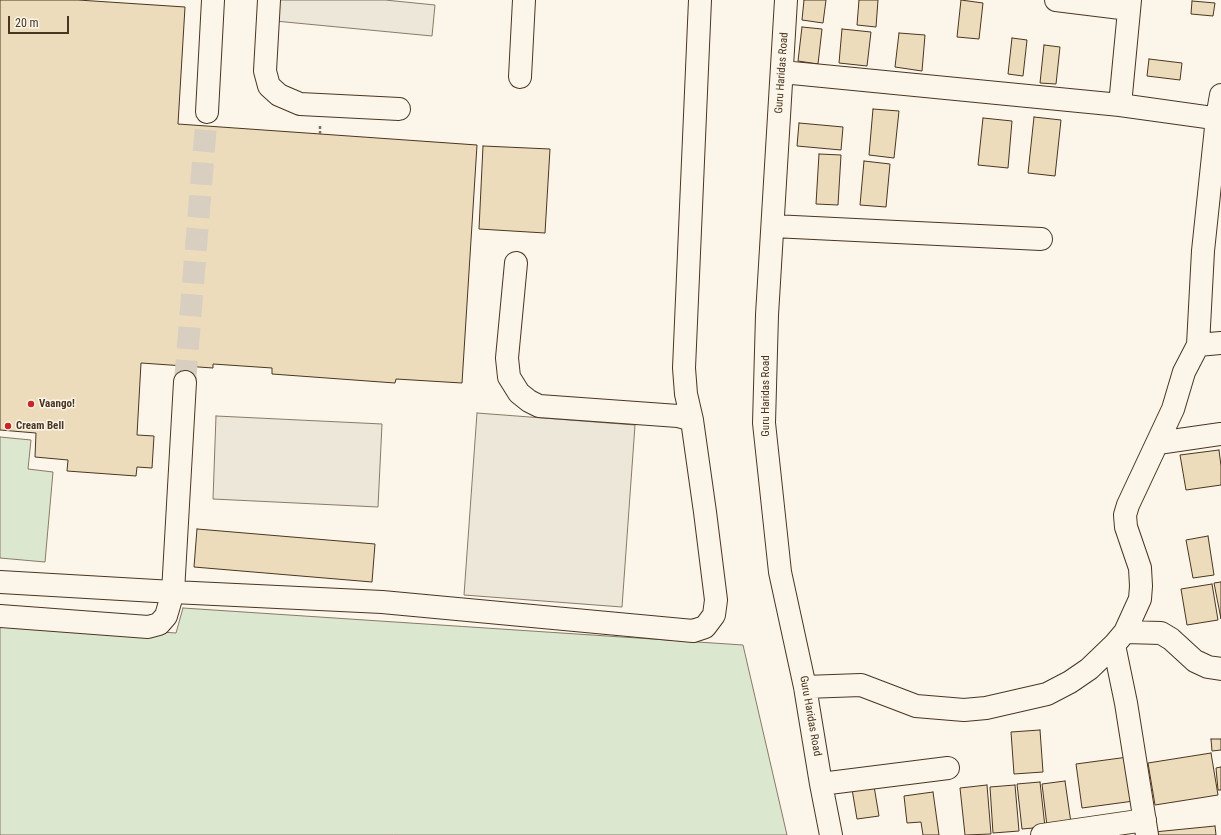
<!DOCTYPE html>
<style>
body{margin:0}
#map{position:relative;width:1221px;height:835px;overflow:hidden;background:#fbf6e9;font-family:"Roboto Condensed",sans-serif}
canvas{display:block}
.scale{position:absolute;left:8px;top:16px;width:61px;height:18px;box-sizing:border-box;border:2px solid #4a3520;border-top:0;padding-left:5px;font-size:12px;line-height:14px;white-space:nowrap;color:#4a3520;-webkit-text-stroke:3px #fbf6e9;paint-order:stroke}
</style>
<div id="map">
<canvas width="1221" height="835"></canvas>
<div class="scale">20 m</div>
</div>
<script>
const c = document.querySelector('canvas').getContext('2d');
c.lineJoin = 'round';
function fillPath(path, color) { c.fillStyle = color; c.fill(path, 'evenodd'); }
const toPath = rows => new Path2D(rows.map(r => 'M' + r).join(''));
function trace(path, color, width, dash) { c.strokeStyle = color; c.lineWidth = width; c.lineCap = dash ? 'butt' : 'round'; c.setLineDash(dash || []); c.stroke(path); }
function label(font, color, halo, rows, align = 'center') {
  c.font = font + ' "Roboto Condensed",sans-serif'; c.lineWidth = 3; c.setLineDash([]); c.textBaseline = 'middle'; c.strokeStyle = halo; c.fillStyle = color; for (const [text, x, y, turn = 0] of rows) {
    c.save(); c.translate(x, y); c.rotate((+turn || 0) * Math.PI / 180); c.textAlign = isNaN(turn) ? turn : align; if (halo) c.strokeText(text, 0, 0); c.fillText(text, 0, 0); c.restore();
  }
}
const green = toPath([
 [0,437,31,440,28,469,53,472,45,562,0,558,0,437],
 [183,608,743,645,787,835,0,835,0,621,176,633,183,608]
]);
fillPath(green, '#dce7d0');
trace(green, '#887966', 1);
const parking = toPath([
 [277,0,385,0,435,5,432,36,275,21,277,0],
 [477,413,635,425,622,607,464,595,477,413],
 [216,416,382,424,378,507,213,499,216,416]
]);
fillPath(parking, '#ede7d9');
trace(parking, '#887966', 1);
const building = toPath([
 [0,0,78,0,185,7,178,124,477,145,462,383,396,379,395,383,272,374,272,368,213,364,213,368,141,363,137,435,154,436,152,468,137,467,136,476,67,471,68,460,35,457,36,433,0,430,0,0],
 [804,0,826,0,823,23,802,20,804,0],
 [859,0,878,0,876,27,857,25,859,0],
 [961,0,983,3,979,39,957,37,961,0],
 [1192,1,1215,3,1213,16,1191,14,1192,1],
 [802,27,822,29,818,64,798,61,802,27],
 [842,29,871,32,867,66,839,63,842,29],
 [899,33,925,35,922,71,895,67,899,33],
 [1012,38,1027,40,1023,76,1008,74,1012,38],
 [1044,45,1060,47,1056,84,1040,83,1044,45],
 [1149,59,1182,63,1180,80,1147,76,1149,59],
 [873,109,899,111,894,158,869,155,873,109],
 [1034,117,1061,120,1055,176,1028,173,1034,117],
 [983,118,1012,121,1008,168,978,165,983,118],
 [799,123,843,127,841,150,797,146,799,123],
 [483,146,550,149,545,233,479,229,483,146],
 [819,154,841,155,838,205,816,204,819,154],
 [864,161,890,164,886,207,860,205,864,161],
 [1219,450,1221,466,1221,485,1186,490,1180,455,1219,450],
 [197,529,375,544,372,582,194,567,197,529],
 [1208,536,1214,575,1193,578,1186,540,1208,536],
 [1221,582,1221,619,1214,583,1221,582],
 [1212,584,1218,620,1187,625,1181,589,1212,584],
 [1040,730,1043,772,1014,774,1011,732,1040,730],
 [1211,739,1221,739,1221,750,1212,751,1211,739],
 [1211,753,1218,795,1155,805,1148,763,1211,753],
 [1128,757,1134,801,1082,808,1076,764,1128,757],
 [1221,767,1221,790,1218,790,1216,768,1221,767],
 [1065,781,1071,823,1047,826,1042,784,1065,781],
 [1040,782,1045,827,1022,829,1017,784,1040,782],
 [987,785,991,834,965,835,960,788,987,785],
 [1015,785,1019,831,993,833,990,787,1015,785],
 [874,786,879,816,857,819,852,789,874,786],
 [933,792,939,835,923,835,921,822,907,823,904,796,933,792],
 [1215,826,1216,835,1154,835,1154,832,1215,826]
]);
fillPath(building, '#ecdcbc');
trace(building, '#4a3520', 1);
trace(toPath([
 [185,382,207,112]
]), '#d8cfc1', 22, [22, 11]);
const minor = toPath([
 [269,0,265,71,269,86,279,95,300,104,399,109],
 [786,0,767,315,764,423,780,572,805,687,821,784,831,835],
 [1056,0,1129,9],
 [782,72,1120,105,1221,119],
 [520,77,524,0],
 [1120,105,1130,0],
 [207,112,213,0],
 [773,226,1041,239],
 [516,263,507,358,509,377,519,393,529,401,539,406,678,416,692,420],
 [1198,345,1221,343],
 [1158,443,1221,434],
 [0,582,173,592,382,602,693,631,705,627,714,615,716,600,705,512,692,420,686,394,684,368,700,0],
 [0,616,148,627,159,624,166,616,173,592,185,382],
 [1125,632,1161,633,1171,639,1195,661,1208,667,1221,669],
 [1114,645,1126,703,1147,835],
 [805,687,861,685,916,706,964,710,986,708,1047,694,1070,682,1089,669,1114,645,1125,632,1140,599,1141,586,1140,568,1126,527,1125,515,1128,505,1173,409,1184,372,1198,345,1203,251,1217,118,1221,95],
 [821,784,948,768],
 [1042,835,1145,820]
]);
trace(minor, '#4a3520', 24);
trace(toPath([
 [320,134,320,126]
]), '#7f6f5c', 2.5, [3, 2]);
trace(minor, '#fbf6e9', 22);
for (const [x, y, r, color] of [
 [31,404,4,"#c62828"],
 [8,426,4,"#c62828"]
]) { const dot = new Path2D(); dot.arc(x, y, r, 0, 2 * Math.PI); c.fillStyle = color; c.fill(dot); trace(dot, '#fbf6e9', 1.5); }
label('11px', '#4a3520', '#fbf6e9', [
 ["Guru Haridas Road",782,73,-86],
 ["Guru Haridas Road",766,396,-90],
 ["Guru Haridas Road",810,716,80]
]);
label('bold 11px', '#4a3520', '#fbf6e9', [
 ["Vaango!",39,404],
 ["Cream Bell",16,426]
], 'left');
</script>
